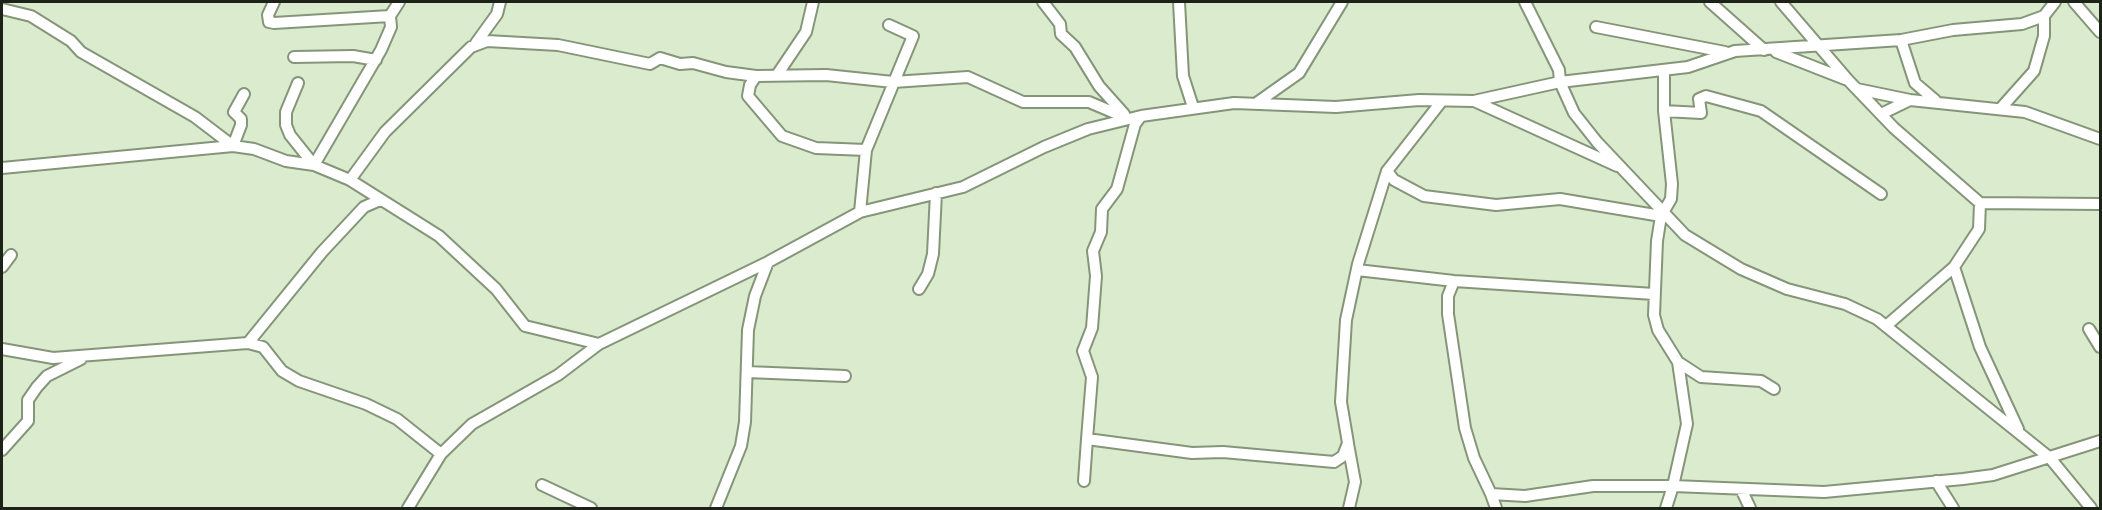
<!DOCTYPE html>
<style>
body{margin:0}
#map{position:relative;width:2102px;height:510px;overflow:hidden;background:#dbecce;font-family:"PT Sans",sans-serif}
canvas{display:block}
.frame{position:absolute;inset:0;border:3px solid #1d2318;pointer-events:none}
</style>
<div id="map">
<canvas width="2102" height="510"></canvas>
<div class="frame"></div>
</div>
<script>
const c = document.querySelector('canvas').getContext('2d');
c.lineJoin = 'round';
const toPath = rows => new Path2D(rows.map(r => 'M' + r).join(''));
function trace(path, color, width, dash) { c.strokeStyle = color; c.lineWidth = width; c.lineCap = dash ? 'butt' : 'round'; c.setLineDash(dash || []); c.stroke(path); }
const street = toPath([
 [274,2,268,15,269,22,274,23,390,16],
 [1043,2,1060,24,1061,34,1075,47,1099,86,1124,114],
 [1179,2,1183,76,1193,107],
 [1525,2,1559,70,1560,82,1574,113,1597,142,1685,235,1741,269,1787,289,1845,304,1877,319,2050,458,2091,508],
 [1710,2,1764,50],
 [1781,2,1848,80,1894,128,1980,203,1979,229,1954,267,1886,326],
 [2074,2,2100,32],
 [2,9,31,16,71,41,81,52,195,117,233,146,241,125,241,119,234,112,244,94],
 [1596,27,1725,52],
 [1901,40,1915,83,1935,100],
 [476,43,497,14,500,2],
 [1776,52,1845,79],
 [294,57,353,56,376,60],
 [1664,70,1664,111,1672,184,1671,199,1661,216,1657,241,1654,315,1658,330,1678,362,1687,424,1673,486,1824,492,1963,479,1993,475,2100,441],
 [777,75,806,32,813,2],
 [756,76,750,85,748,96,782,136,816,148,866,150],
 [298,83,286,112,286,125,290,135,314,165,381,50,391,27,390,16,399,2],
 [1857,89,1910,100,2025,112,2100,139],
 [1474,101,1617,166],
 [1258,102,1299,73,1342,2],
 [2001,108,2034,71,2044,36,2044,16],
 [1664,111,1701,113,1699,99,1706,96,1761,111,1881,194],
 [1881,114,1910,100],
 [1141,116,1135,124,1117,189,1102,209,1101,232,1093,251,1096,276,1092,328,1083,351,1092,377,1087,439,1192,453,1223,452,1334,462,1343,456,1348,443,1341,402,1346,320,1358,264,1387,171,1441,102],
 [2,168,233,146,254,149,286,161,314,165,350,180,439,236,496,289,525,326,599,344],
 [1387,171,1394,180,1424,196,1496,205,1560,199,1661,216],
 [350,180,385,132,471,47,487,41,558,45,650,64,660,58,680,64,693,63,726,72,756,76,826,75,893,82,968,77,1023,102,1089,102,1129,119],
 [1980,203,2100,204],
 [860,212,866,150,913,36,889,25],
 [2,267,11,255],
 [1954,267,1980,347,2018,429],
 [1357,270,1454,281,1654,294],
 [1454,281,1448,296,1448,314,1465,428,1474,458,1491,494,1525,496,1593,486,1673,486,1666,508],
 [919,289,928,274,933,254,936,193],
 [2089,329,2100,347],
 [248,343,322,252,364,207,380,200],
 [2,349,53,358,248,343,263,347,282,371,299,381,366,404,397,419,441,454],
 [1678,362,1701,377,1761,381,1774,389],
 [747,372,845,376],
 [1348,444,1355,482,1349,508],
 [2,450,28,421,28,400,37,387,47,376,81,359],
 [1084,481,1087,439],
 [1936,481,1953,508],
 [542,485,591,508],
 [1742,491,1750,508],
 [1491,494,1496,508],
 [408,508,441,454,472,424,558,375,599,344,768,262,860,212,963,187,1044,147,1088,129,1141,116,1234,103,1336,107,1419,100,1474,101,1560,82,1688,67,1735,51,1901,40,1953,30,2022,24,2044,16,2055,2],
 [716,508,741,446,745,422,748,330,755,296,768,262]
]);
trace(street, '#859579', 14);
trace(street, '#fff', 10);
</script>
